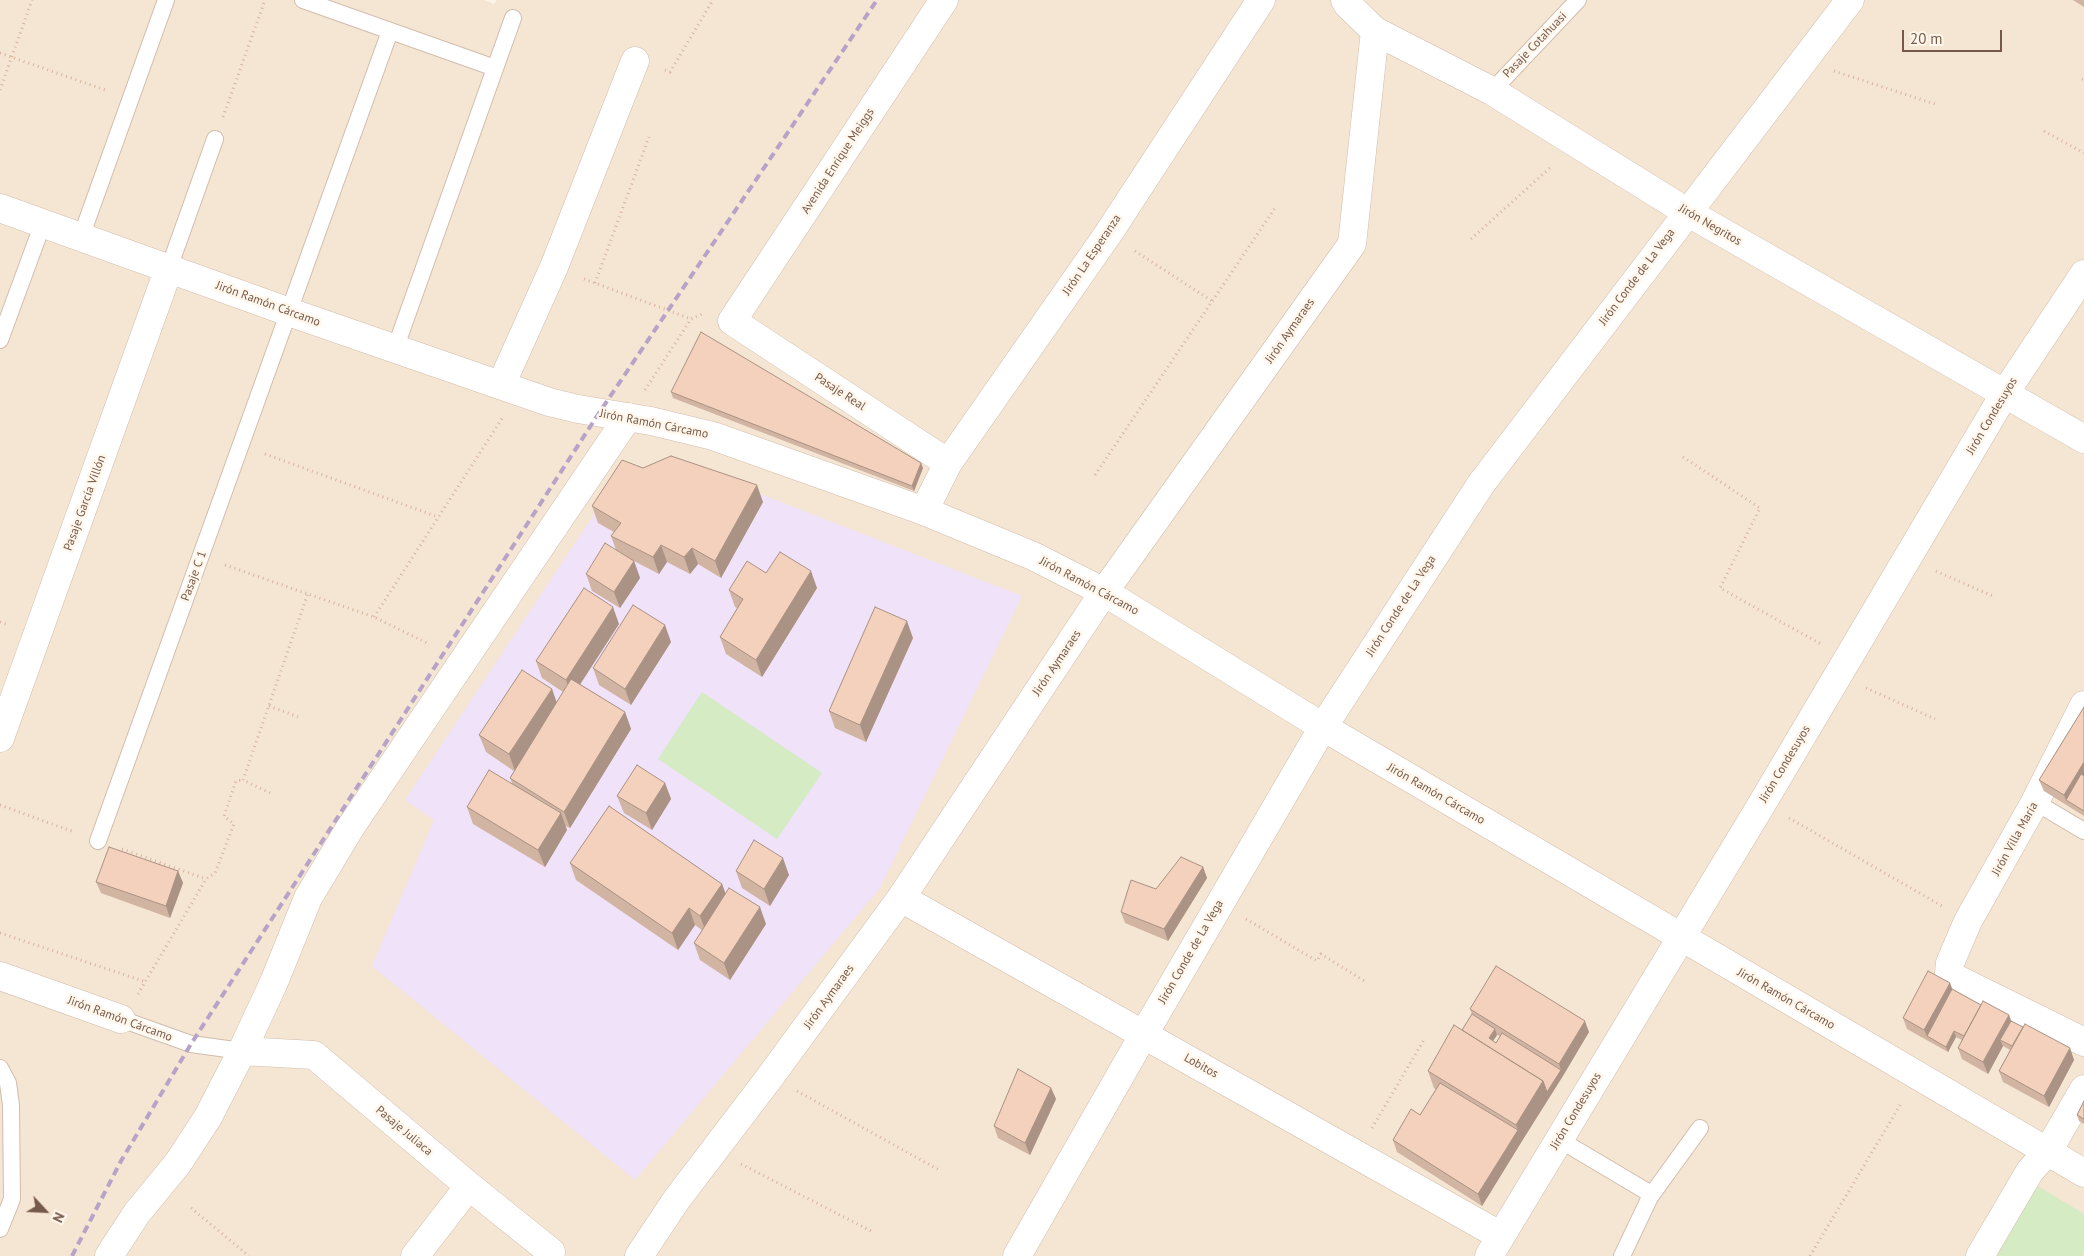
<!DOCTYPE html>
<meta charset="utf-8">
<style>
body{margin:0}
#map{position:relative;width:2084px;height:1256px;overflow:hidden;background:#fdf3e5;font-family:"PT Sans",sans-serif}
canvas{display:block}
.north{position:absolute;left:20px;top:1186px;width:50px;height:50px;-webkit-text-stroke:4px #fff7ec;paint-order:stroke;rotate:115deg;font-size:14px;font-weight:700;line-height:20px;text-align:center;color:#775949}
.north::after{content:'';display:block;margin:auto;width:18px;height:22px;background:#775949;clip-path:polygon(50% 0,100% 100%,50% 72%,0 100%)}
.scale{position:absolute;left:1902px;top:30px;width:100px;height:22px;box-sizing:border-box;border:2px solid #775949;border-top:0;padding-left:6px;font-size:15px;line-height:18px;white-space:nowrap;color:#775949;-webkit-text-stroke:4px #fff7ec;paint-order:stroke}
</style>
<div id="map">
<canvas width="2084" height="1256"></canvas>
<div class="north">N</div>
<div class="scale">20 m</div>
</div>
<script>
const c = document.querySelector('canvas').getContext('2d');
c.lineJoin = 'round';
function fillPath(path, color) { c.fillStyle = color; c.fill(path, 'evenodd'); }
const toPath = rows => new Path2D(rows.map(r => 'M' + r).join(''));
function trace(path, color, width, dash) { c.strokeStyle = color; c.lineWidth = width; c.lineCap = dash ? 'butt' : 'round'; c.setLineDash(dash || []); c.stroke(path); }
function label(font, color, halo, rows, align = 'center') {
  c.font = font + ' "PT Sans",sans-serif'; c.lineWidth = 5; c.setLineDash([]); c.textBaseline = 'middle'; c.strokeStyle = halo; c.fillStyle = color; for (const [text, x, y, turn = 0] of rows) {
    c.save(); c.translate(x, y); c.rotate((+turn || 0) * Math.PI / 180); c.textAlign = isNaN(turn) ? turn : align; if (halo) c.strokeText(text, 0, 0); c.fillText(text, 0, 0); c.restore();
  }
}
fillPath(toPath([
 [0,0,484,0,494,4,497,0,2084,0,2084,1256,0,1256]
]), '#f5e5d3');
fillPath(toPath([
 [677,468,763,495,1022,596,880,888,635,1180,372,966,434,820,405,800,624,469]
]), '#f0e2f9');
fillPath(toPath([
 [702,692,822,773,777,839,658,759],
 [2036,1185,2084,1214,2084,1253,2082,1256,1993,1256]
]), '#d4ebc3');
const lane = toPath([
 [303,0,495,68],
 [1492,91,1578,0],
 [81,237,166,0],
 [169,268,215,139],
 [0,340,43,223],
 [395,349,513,18],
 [2035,802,2084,831],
 [98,841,390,31],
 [121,1019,191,1044,242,1051],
 [0,1068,8,1083,11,1105,12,1199,0,1229],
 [1560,1140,1646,1191,1650,1197],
 [1622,1256,1650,1197,1700,1128]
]);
const street = toPath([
 [944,0,732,321,948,463],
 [1345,0,1348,5,1375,31,1492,91,1687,212,2084,439],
 [501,385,554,267,635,61],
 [924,511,948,463,1108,234,1261,0],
 [2084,705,2035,802,1968,921,1950,963,1949,973,1955,978,2084,1042],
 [0,738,169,268],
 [901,898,1501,1236],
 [0,976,121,1019],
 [242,1051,314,1055,469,1186,551,1252],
 [109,1256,137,1213,178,1163,208,1117,242,1051,274,982,308,898,350,828,628,417],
 [415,1256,469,1186],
 [639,1256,677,1199,770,1077,901,898,1104,592,1352,244,1375,31],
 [1017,1256,1144,1034,1323,727,1481,484,1850,0],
 [1489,1256,1763,802,2005,393,2084,274],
 [1980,1256,2030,1171,2048,1151,2084,1089]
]);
const secondary = toPath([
 [0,208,289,312,549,402,578,409,651,421,713,436,924,511,1033,556,1104,592,1323,727,2084,1173]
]);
trace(lane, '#d1bdad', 18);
trace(street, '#d1bdad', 29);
trace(secondary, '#d4bdab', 29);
trace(toPath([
 [0,53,108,91],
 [665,70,670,72,713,0],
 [1834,71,1935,104],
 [2082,79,2084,80],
 [0,90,32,0],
 [223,117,265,0],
 [2044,131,2084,153],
 [1471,239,1552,166],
 [1135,251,1212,301],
 [584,279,691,319],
 [595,283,649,137],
 [645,390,691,319,702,314],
 [265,454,438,517],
 [1683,457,1760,508,1720,588,1821,644],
 [1095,475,1275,208],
 [225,565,374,617,429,644],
 [1936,571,1995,597],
 [374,617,503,417],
 [0,622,8,625],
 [1866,688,1935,719],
 [269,706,301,718],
 [270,793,243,780,308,593],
 [0,805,74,832],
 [1789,818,1942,906],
 [122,849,206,879],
 [1246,919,1317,961,1321,954,1366,982],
 [0,933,146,982],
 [138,994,206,879,215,873,234,824,224,816,236,781,243,780],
 [797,1091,939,1170],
 [1372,1128,1425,1038],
 [741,1164,873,1232],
 [191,1208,249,1256],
 [1810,1256,1902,1102]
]), '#d8b49e', 3, [1, 4]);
trace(lane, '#fff', 16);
trace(street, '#fff', 28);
trace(secondary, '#fff', 28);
trace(toPath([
 [72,1256,121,1161,191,1044,599,413,877,0]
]), '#b6a3c7', 4, [8, 5]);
fillPath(toPath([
 [2073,0,2084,0,2084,7],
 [671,392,923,468,914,491,673,398],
 [643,468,763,502,721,578,698,564,690,574,667,562,659,574,634,561,640,578,620,608,592,591,586,574,616,550,611,536,614,532,598,523,592,506],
 [766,573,817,588,762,677,726,654,720,637,737,608,735,607,729,590],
 [619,624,580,684,625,712,631,729,570,828,565,826,567,830,545,867,473,824,467,807,512,783,510,778,514,771,486,752,479,735,552,689,556,703,563,692,542,678,536,661],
 [913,638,866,742,835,728,829,711],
 [671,642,631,705,599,685,593,668],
 [2084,707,2084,816,2044,791,2039,780],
 [665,783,671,799,652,830,624,813,617,796],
 [570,863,722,884,726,894,766,924,730,980,700,960,694,943,702,930,695,925,678,950,576,880],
 [1203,867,1207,878,1168,941,1125,923,1121,912,1156,889],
 [178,871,183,883,170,918,101,893,96,882],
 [736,871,789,875,770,906,742,888],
 [1950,983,1952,989,1981,1005,2009,1015,2011,1021,2023,1027,2070,1048,2074,1060,2049,1107,2003,1082,1999,1071,2010,1050,2003,1046,1988,1074,1962,1059,1958,1048,1962,1040,1956,1037,1948,1052,1907,1029,1903,1018],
 [1470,1009,1589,1032,1482,1206,1397,1152,1393,1140,1420,1115,1436,1090,1434,1088,1428,1071,1462,1030,1472,1014],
 [1497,1035,1500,1036,1496,1043,1493,1041],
 [1051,1088,1056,1099,1030,1155,998,1138,994,1126],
 [2084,1101,2084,1124,2079,1121,2077,1115]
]), '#d1b4a2');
fillPath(toPath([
 [921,463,923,468,914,491,912,486],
 [757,485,763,502,721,578,715,561],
 [661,545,667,562,659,574,653,557],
 [692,548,698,564,690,574,684,557],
 [634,561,640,578,620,608,614,592],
 [811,571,817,588,762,677,756,660],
 [613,607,619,624,572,697,566,680],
 [907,621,913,638,866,742,860,725],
 [665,625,671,642,631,705,625,689],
 [552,689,558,706,515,771,509,754],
 [625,712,631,729,570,828,564,812],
 [2084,762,2084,780,2066,800,2064,795],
 [665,783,671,799,652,830,646,813],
 [561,813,567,830,545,867,538,850],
 [783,858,789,875,770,906,764,889],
 [1203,867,1207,878,1168,941,1164,929],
 [178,871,183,883,170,918,166,906],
 [722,884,728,901,706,932,700,916],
 [760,907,766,924,730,980,724,963],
 [689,908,695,925,678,950,672,933],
 [1950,983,1954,994,1927,1036,1924,1030],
 [2009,1015,2013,1027,2000,1040,2003,1046,1988,1074,1983,1062],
 [1585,1021,1589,1032,1563,1076,1559,1064],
 [1495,1029,1497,1035,1491,1044,1489,1038],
 [1954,1031,1956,1037,1948,1052,1946,1047],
 [2070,1048,2074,1060,2049,1107,2044,1096],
 [1561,1070,1563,1076,1522,1141,1516,1125,1543,1081],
 [1051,1088,1056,1099,1030,1155,1025,1143],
 [1518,1130,1522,1141,1482,1206,1478,1194]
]), '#aa9284');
const building = toPath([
 [701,332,921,463,912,486,671,392,701,332],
 [671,456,757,485,715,561,692,548,684,557,661,545,653,557,611,536,621,523,592,506,622,460,643,468,671,456],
 [605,543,634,561,614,592,586,574,605,543],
 [780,552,811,571,756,660,720,637,743,599,729,590,747,561,766,573,780,552],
 [584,588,613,607,566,680,536,661,584,588],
 [633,605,665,625,625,689,593,668,633,605],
 [875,607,907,621,860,725,829,711,875,607],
 [522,670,552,689,509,754,479,735,522,670],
 [571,679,625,712,564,812,510,778,571,679],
 [2084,707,2084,762,2064,795,2039,780,2084,707],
 [637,765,665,783,646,813,617,796,637,765],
 [489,770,561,813,538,850,467,807,489,770],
 [2081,774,2084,776,2084,811,2066,800,2081,774],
 [609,806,722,884,700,916,689,908,672,933,570,863,609,806],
 [754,840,783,858,764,889,736,871,754,840],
 [109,847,178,871,166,906,96,882,109,847],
 [1181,857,1203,867,1164,929,1121,912,1131,880,1156,889,1181,857],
 [729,888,760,907,724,963,694,943,729,888],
 [1496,966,1585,1021,1559,1064,1470,1009,1496,966],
 [1928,971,1950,983,1924,1030,1903,1018,1928,971],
 [1952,989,1981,1005,1964,1036,1954,1031,1946,1047,1927,1036,1952,989],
 [1983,1001,2009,1015,1983,1062,1958,1048,1983,1001],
 [1472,1014,1495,1029,1489,1038,1496,1043,1502,1033,1561,1070,1547,1092,1543,1081,1462,1030,1472,1014],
 [2011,1021,2023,1027,2012,1046,2000,1040,2011,1021],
 [2025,1024,2070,1048,2044,1096,1999,1071,2025,1024],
 [1454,1025,1543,1081,1516,1125,1428,1071,1454,1025],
 [1018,1069,1051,1088,1025,1143,994,1126,1018,1069],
 [1440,1083,1518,1130,1478,1194,1393,1140,1411,1109,1420,1115,1440,1083],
 [2084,1101,2084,1119,2077,1115,2084,1101]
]);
fillPath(building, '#f3d1bc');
trace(building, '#aa9284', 1);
label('12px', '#775949', '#fff7ec', [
 ["Pasaje Cotahuasi",1535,45,-46],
 ["Avenida Enrique Meiggs",838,161,-57],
 ["Jirón Negritos",1710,225,30],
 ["Jirón La Esperanza",1092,255,-56],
 ["Jirón Conde de La Vega",1637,277,-53],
 ["Jirón Ramón Cárcamo",268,304,20],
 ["Jirón Aymaraes",1290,331,-55],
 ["Pasaje Real",840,392,33],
 ["Jirón Condesuyos",1992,416,-59],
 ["Jirón Ramón Cárcamo",654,424,11],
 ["Pasaje García Villón",85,503,-70],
 ["Pasaje C 1",194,576,-70],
 ["Jirón Ramón Cárcamo",1089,586,28],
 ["Jirón Conde de La Vega",1401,606,-57],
 ["Jirón Aymaraes",1057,663,-56],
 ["Jirón Condesuyos",1785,764,-59],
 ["Jirón Ramón Cárcamo",1436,794,30],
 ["Jirón Villa María",2015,839,-61],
 ["Jirón Conde de La Vega",1191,952,-60],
 ["Jirón Aymaraes",829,997,-54],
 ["Jirón Ramón Cárcamo",1786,999,30],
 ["Jirón Ramón Cárcamo",120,1019,20],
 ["Lobitos",1201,1066,29],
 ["Jirón Condesuyos",1576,1111,-59],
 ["Pasaje Juliaca",404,1131,40]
]);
</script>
